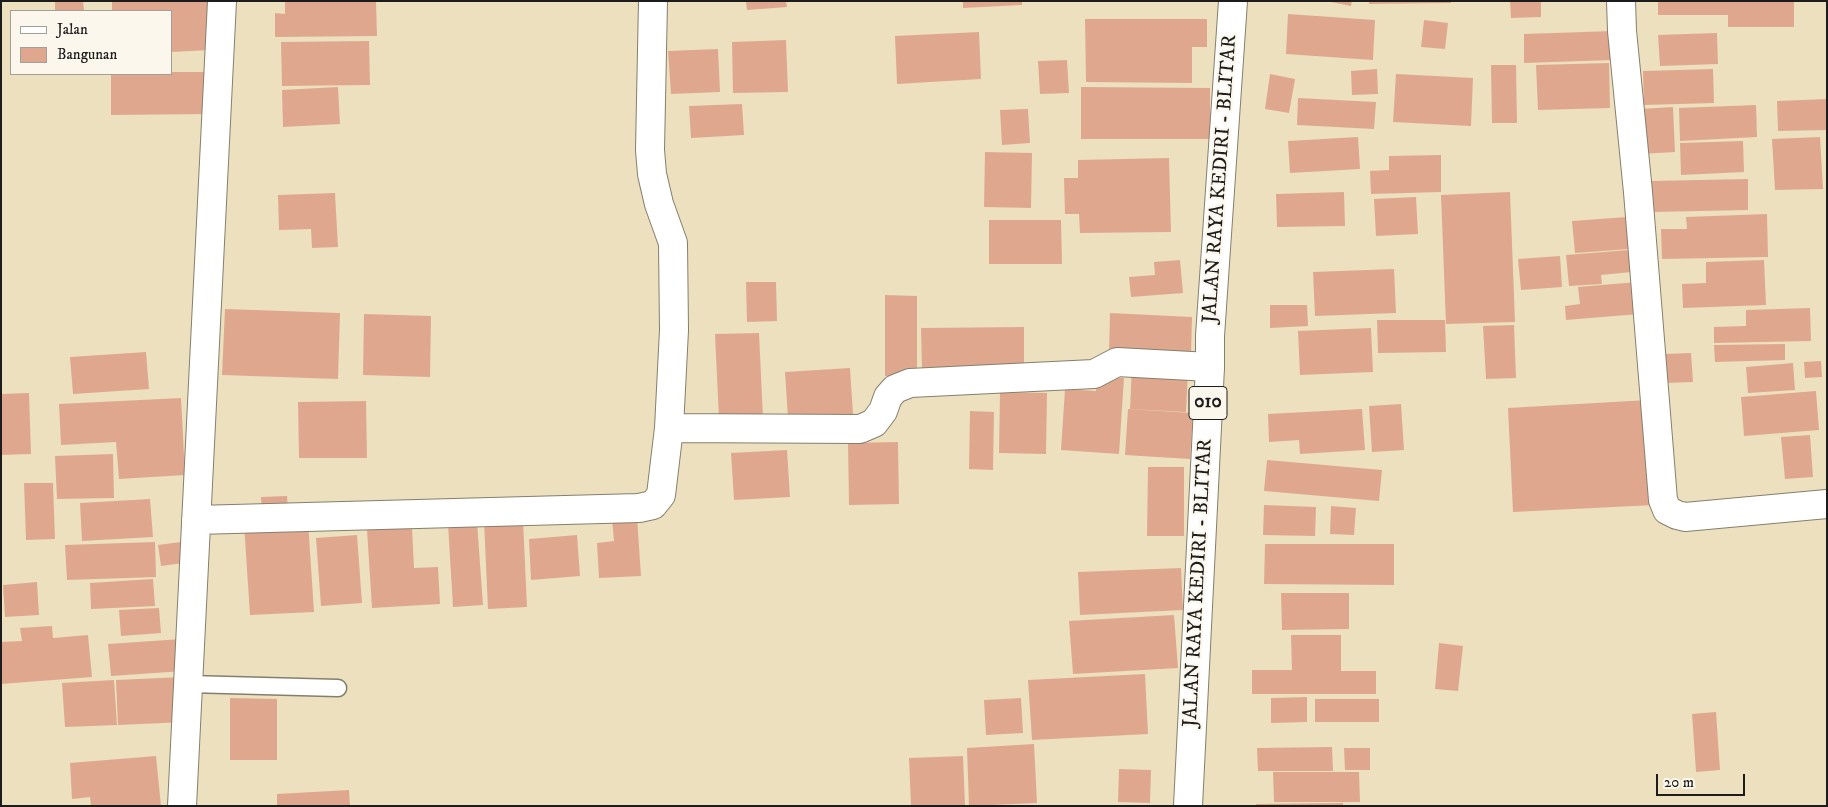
<!DOCTYPE html>
<style>
body{margin:0}
#map{position:relative;width:1828px;height:807px;overflow:hidden;background:#ede0be;font-family:"IM FELL DW Pica",serif}
canvas{display:block}
.frame{position:absolute;inset:0;border:2px solid #1c1c1c;pointer-events:none}
.legend{position:absolute;left:10px;top:10px;width:162px;height:65px;box-sizing:border-box;background:#fbf7ec;border:1px solid #a29f99;margin:0;padding:6px 9px;list-style:none;font-size:15px;color:#1c1c1c}
.legend li{display:flex;align-items:center;gap:10px;height:25px}
.legend b{width:25px;border:1px solid #a29f99}
.scale{position:absolute;left:1656px;top:774px;width:89px;height:22px;box-sizing:border-box;border:2px solid #1c1c1c;border-top:0;padding-left:6px;font-size:15px;line-height:18px;white-space:nowrap;color:#1c1c1c;-webkit-text-stroke:4px #fbf7ec;paint-order:stroke}
</style>
<div id="map">
<canvas width="1828" height="807"></canvas>
<div class="frame"></div>
<ul class="legend">
<li><b style="height:6px;background:#fff"></b>Jalan</li>
<li><b style="height:14px;background:#dfa88e"></b>Bangunan</li>
</ul>
<div class="scale">20 m</div>
</div>
<script>
const c = document.querySelector('canvas').getContext('2d');
c.lineJoin = 'round';
function fillPath(path, color) { c.fillStyle = color; c.fill(path, 'evenodd'); }
const toPath = rows => new Path2D(rows.map(r => 'M' + r).join(''));
function trace(path, color, width, dash) { c.strokeStyle = color; c.lineWidth = width; c.lineCap = dash ? 'butt' : 'round'; c.setLineDash(dash || []); c.stroke(path); }
function label(font, color, halo, rows, align = 'center') {
  c.font = font + ' "IM FELL DW Pica",serif'; c.lineWidth = 4.5; c.setLineDash([]); c.textBaseline = 'middle'; c.strokeStyle = halo; c.fillStyle = color; for (const [text, x, y, turn = 0] of rows) {
    c.save(); c.translate(x, y); c.rotate((+turn || 0) * Math.PI / 180); c.textAlign = isNaN(turn) ? turn : align; if (halo) c.strokeText(text, 0, 0); c.fillText(text, 0, 0); c.restore();
  }
}
fillPath(toPath([
 [55,1,83,1,84,11,55,11],
 [112,1,207,1,210,50,171,52,171,11,112,11],
 [285,1,376,1,377,36,275,37,275,13,285,14],
 [746,1,786,1,787,7,747,10],
 [963,1,1022,1,1022,5,963,8],
 [1326,1,1352,1,1351,6],
 [1369,1,1451,1,1451,3,1369,4],
 [1510,1,1541,1,1541,17,1511,18],
 [1658,1,1794,1,1794,27,1728,27,1728,15,1658,15],
 [1288,14,1375,20,1373,60,1286,54],
 [1085,19,1207,19,1207,47,1192,47,1192,83,1086,82],
 [1424,20,1448,23,1445,49,1421,47],
 [1613,31,1613,60,1524,63,1524,34],
 [979,32,981,79,897,84,895,36],
 [1717,33,1718,64,1660,66,1658,35],
 [786,40,788,92,733,93,732,42],
 [369,41,370,85,282,86,281,42],
 [718,49,720,92,671,94,668,51],
 [1067,60,1069,93,1040,94,1038,61],
 [1609,63,1610,108,1538,110,1536,65],
 [1491,65,1516,65,1517,123,1492,123],
 [1377,69,1378,94,1352,95,1351,71],
 [1713,69,1714,103,1644,105,1643,71],
 [171,72,208,72,209,114,111,115,111,74,171,74],
 [1270,74,1295,79,1289,113,1265,109],
 [1396,74,1473,78,1471,126,1393,122],
 [338,87,340,124,283,127,282,90],
 [1081,87,1210,88,1210,139,1081,139],
 [1298,98,1376,102,1374,129,1297,125],
 [1827,99,1827,130,1778,131,1777,101],
 [742,104,744,135,691,138,689,106],
 [1756,105,1757,137,1680,141,1679,108],
 [1673,107,1675,152,1641,154,1639,109],
 [1028,109,1030,143,1002,145,1000,110],
 [1358,137,1360,169,1290,173,1288,141],
 [1820,137,1823,189,1775,190,1772,139],
 [1743,141,1744,172,1681,175,1680,143],
 [985,152,1032,153,1031,208,984,207],
 [1441,155,1441,192,1371,194,1370,171,1389,170,1389,156],
 [1169,158,1171,232,1080,233,1079,214,1065,214,1064,178,1078,178,1078,160],
 [1748,179,1748,210,1652,212,1651,181],
 [1344,192,1345,226,1277,227,1276,194],
 [1510,192,1515,322,1446,324,1441,195],
 [335,193,338,247,312,248,311,229,279,230,278,195],
 [1416,197,1418,234,1376,236,1374,199],
 [1767,214,1768,257,1662,259,1661,229,1687,229,1686,217],
 [1627,217,1630,249,1575,253,1572,221],
 [989,220,1061,220,1062,264,989,264],
 [1629,250,1631,272,1601,275,1602,284,1569,286,1566,255],
 [1560,256,1562,287,1521,290,1518,259],
 [1180,260,1183,293,1131,297,1129,277,1155,275,1154,262],
 [1764,260,1766,305,1683,308,1682,284,1706,283,1706,262],
 [1394,269,1396,313,1315,316,1313,272],
 [746,282,776,282,777,321,747,322],
 [1637,282,1639,314,1566,320,1565,306,1580,304,1578,287],
 [885,295,917,296,917,376,885,376],
 [1270,305,1307,305,1308,326,1270,328],
 [1810,308,1811,341,1714,343,1714,327,1746,326,1746,310],
 [225,309,340,313,338,379,222,375],
 [1110,313,1192,317,1191,356,1109,353],
 [364,314,431,316,430,377,363,375],
 [1377,320,1445,320,1446,352,1378,353],
 [1514,325,1516,378,1486,379,1483,326],
 [1024,327,1024,369,922,369,921,328],
 [1371,328,1373,372,1300,375,1298,331],
 [759,333,763,418,719,419,715,334],
 [1785,344,1785,360,1715,362,1714,345],
 [146,352,149,389,73,394,70,357],
 [1691,353,1693,382,1665,383,1664,354],
 [1821,361,1822,377,1805,378,1804,362],
 [1793,363,1795,390,1748,393,1746,367],
 [1132,366,1188,370,1186,412,1130,409],
 [850,368,853,414,788,418,785,372],
 [1097,377,1124,378,1119,454,1061,450,1065,389,1096,391],
 [1816,391,1819,430,1744,436,1741,397],
 [1000,392,1047,393,1046,454,999,453],
 [29,393,31,454,1,455,1,394],
 [181,398,185,475,119,479,116,442,61,445,59,404],
 [1648,400,1654,505,1513,512,1508,408],
 [366,401,367,458,299,458,298,402],
 [1401,404,1404,450,1372,452,1369,406],
 [1128,409,1193,413,1190,459,1125,455],
 [1362,409,1365,450,1300,454,1299,440,1269,442,1268,414],
 [970,411,994,412,993,470,969,469],
 [1810,435,1813,477,1785,479,1781,437],
 [898,442,899,504,849,505,848,443],
 [787,450,790,497,734,500,731,453],
 [113,454,114,498,57,499,55,456],
 [1267,460,1382,470,1379,501,1264,491],
 [1148,467,1184,467,1184,536,1147,536],
 [24,483,53,483,55,539,26,540],
 [287,496,288,510,262,511,261,497],
 [150,499,153,537,82,541,80,503],
 [1264,505,1316,507,1315,536,1263,535],
 [1331,506,1356,508,1354,535,1330,534],
 [637,517,641,576,599,578,597,543,614,541,612,519],
 [523,520,527,607,488,609,484,521],
 [308,521,314,612,250,615,244,524],
 [477,522,483,605,453,607,448,524],
 [412,527,414,568,438,567,440,604,372,608,367,530],
 [357,535,362,603,321,606,316,538],
 [577,535,580,576,531,580,529,539],
 [155,542,156,577,67,580,65,545],
 [181,542,184,563,161,566,158,545],
 [1265,544,1394,544,1394,585,1264,584],
 [1181,568,1183,610,1080,615,1078,572],
 [153,579,155,606,91,609,90,583],
 [37,582,39,615,5,617,3,585],
 [1281,593,1349,593,1349,629,1282,630],
 [159,608,161,633,121,636,119,610],
 [1174,615,1178,668,1073,674,1069,621],
 [52,626,53,638,88,635,92,677,1,684,1,642,22,641,20,628],
 [1291,635,1341,635,1341,671,1376,671,1376,694,1252,694,1252,670,1292,670],
 [182,639,184,671,111,676,108,644],
 [1439,643,1463,646,1458,691,1435,689],
 [1145,674,1148,734,1032,740,1028,680],
 [183,677,186,722,118,725,116,680],
 [114,680,117,725,65,727,62,683],
 [1307,697,1307,722,1271,723,1271,698],
 [230,698,277,699,277,760,230,760],
 [1021,698,1023,733,986,735,984,700],
 [1315,699,1379,699,1379,722,1315,722],
 [1716,712,1720,770,1696,772,1692,714],
 [1034,744,1037,803,969,806,967,748],
 [1332,747,1333,771,1258,771,1257,748],
 [1344,748,1370,748,1370,770,1345,770],
 [156,756,161,806,91,806,90,797,72,799,70,763],
 [963,756,965,806,911,806,909,758],
 [1119,769,1151,770,1150,803,1118,802],
 [1273,772,1359,772,1360,802,1274,802],
 [349,790,350,806,277,806,277,794],
 [1343,803,1343,806,1256,806,1256,804]
]), '#dfa88e');
const service = toPath([
 [188,684,338,688]
]);
const minor = toPath([
 [1621,1,1622,31,1638,192,1663,500,1667,510,1677,515,1685,517,1827,504],
 [669,428,860,429,874,423,883,411,888,397,895,389,910,383,1094,374,1117,362,1210,367],
 [196,520,639,508,653,505,661,495,669,428,674,330,673,243,659,204,652,174,650,150,653,1],
 [182,806,222,1]
]);
const primary = toPath([
 [1188,806,1210,367,1210,336,1233,1]
]);
trace(service, '#847e6d', 19);
trace(minor, '#847e6d', 30);
trace(primary, '#847e6d', 30);
trace(service, '#fff', 16);
trace(minor, '#fff', 28);
trace(primary, '#fff', 28);
for (const [x, y, w] of [
 [1208,403,38]
]) { const box = new Path2D(); box.roundRect(x - w / 2, y - 16.5, w, 33, 4); c.fillStyle = '#fbf7ec'; c.fill(box); trace(box, '#1c1c1c', 1); }
label('bold 19px', '#1c1c1c', null, [
 ["010",1208,403]
]);
label('20px', '#1c1c1c', '#fbf7ec', [
 ["JALAN RAYA KEDIRI - BLITAR",1221,179,-86],
 ["JALAN RAYA KEDIRI - BLITAR",1199,583,-87]
]);
</script>
